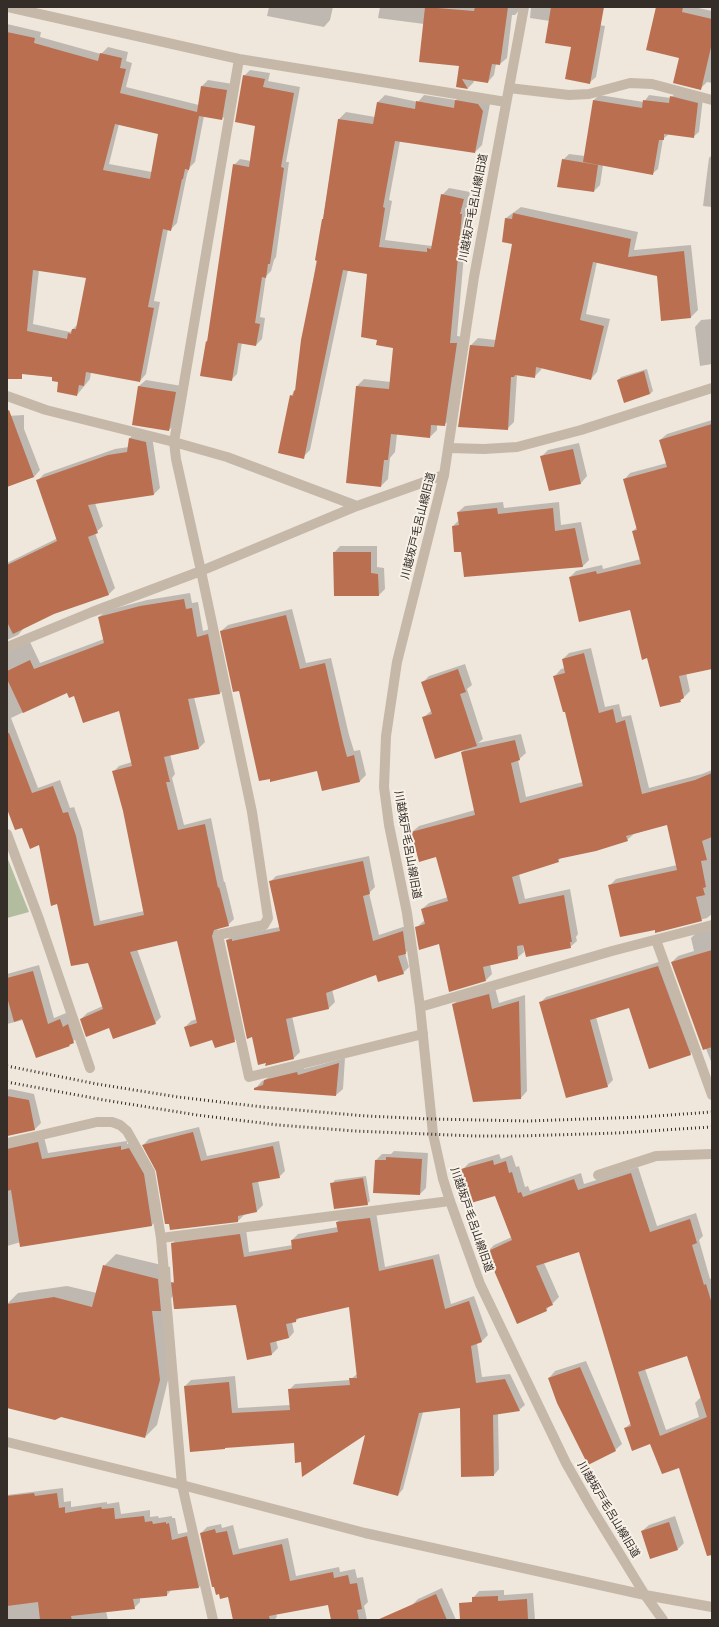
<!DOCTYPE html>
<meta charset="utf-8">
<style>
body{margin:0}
#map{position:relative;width:719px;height:1627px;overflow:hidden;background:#efe7dc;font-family:"Titillium Web",sans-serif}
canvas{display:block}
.frame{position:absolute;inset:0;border:8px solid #342d28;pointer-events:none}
</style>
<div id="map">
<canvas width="719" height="1627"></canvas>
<div class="frame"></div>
</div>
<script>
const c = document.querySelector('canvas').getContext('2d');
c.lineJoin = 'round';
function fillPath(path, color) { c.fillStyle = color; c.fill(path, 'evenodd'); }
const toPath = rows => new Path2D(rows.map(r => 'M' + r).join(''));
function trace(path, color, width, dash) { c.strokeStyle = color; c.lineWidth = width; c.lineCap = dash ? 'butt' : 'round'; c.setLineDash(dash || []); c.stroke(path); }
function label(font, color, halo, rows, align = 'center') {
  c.font = font + ' "Titillium Web","Noto Sans JP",sans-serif'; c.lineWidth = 4; c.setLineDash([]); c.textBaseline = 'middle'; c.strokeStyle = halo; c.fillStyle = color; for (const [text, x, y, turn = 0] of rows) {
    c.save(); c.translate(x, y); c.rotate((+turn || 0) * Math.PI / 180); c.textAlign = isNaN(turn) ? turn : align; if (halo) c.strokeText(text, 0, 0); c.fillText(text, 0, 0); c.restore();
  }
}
fillPath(toPath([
 [7,857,29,912,7,918]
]), '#b1bd9e');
fillPath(toPath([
 [269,7,333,7,330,20,324,27,267,16],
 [380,7,522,7,515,15,512,15,507,58,500,64,496,64,494,75,488,82,473,80,474,82,468,88,458,87,460,65,424,24,378,18],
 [531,7,581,7,582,22,605,26,596,77,589,83,573,42,550,21,530,18],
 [656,7,694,7,712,11,712,83,707,82,700,89,681,58],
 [7,24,41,32,40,37,101,54,108,47,128,52,126,61,132,63,126,87,199,105,202,86,208,80,233,84,228,113,222,119,204,116,195,162,190,167,187,174,177,223,170,230,168,229,154,301,160,302,146,374,140,381,91,372,90,379,77,395,53,377,7,372],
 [119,124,159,134,152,172,109,164],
 [39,270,88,277,78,324,70,332,33,324],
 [250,70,270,73,268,81,300,87,286,162,289,162,276,257,274,260,271,271,266,276,260,317,265,318,262,339,256,345,242,342,237,374,231,380,206,342,208,340,234,165,240,159,251,161,256,125,244,76],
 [677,91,703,98,699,132,693,137,669,134,663,139,658,169,652,174,603,165,600,185,594,191,563,160,569,154,585,156,594,100,599,95,644,102,649,95,671,98],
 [463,94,490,104,482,145,475,152,400,141,389,200,392,201,385,240,432,246,442,195,449,188,470,192,467,207,468,208,457,336,464,337,452,418,444,425,437,424,437,430,430,437,397,434,395,452,390,458,388,479,381,486,357,386,364,379,391,382,394,347,378,339,368,273,348,270,310,450,303,457,291,396,296,389,339,119,346,112,375,117,378,102,385,95,418,102,424,95,456,100],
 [712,155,712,207,703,206,709,158],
 [521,207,638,232,634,250,691,245,698,310,691,317,658,275,597,262,586,314,610,319,597,372,591,379,542,367,541,370,534,377,517,375,514,422,507,429,471,345,478,338,496,340,513,243,506,218],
 [712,319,712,364,700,366,695,327,701,320],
 [647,369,653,391,650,394,618,380,621,377],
 [146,380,182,386,175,424,169,430,133,424,139,386],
 [24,415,24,429,40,470,34,477,7,486,7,416],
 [712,420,712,668,686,673,690,691,680,701,648,657,630,609,570,577,576,571,602,565,603,569,641,559,633,531,637,527,624,480,630,473,667,463,660,440,667,434],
 [136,432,152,436,160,488,154,494,95,503,103,526,95,533,115,588,109,594,53,613,24,628,18,635,7,640,7,563,58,538,38,480,44,474,115,449,129,447,130,438],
 [579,443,587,476,581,483,550,490,542,456,548,450],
 [503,502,504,508,559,502,561,525,581,522,589,560,583,566,462,551,453,526,459,520,458,512,465,506],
 [340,546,377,546,377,567,384,568,385,589,379,595,334,553],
 [190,593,192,603,198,602,203,631,214,628,226,687,220,693,194,697,205,742,199,748,170,754,175,774,172,778,184,825,211,818,224,882,225,882,234,919,228,925,217,929,240,1035,234,1041,213,1039,185,1027,191,1021,197,1019,178,940,137,949,161,1017,155,1023,110,1026,81,1019,87,1013,103,1006,88,961,58,903,39,844,23,826,7,795,7,643,30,642,40,663,104,639,99,617,105,611,147,600],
 [68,691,120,709,132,762,119,766,113,772,124,811,144,911,100,921,82,829,74,807,70,808,60,780,38,788,11,718],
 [292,609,306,663,331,658,349,735,354,751,360,750,366,775,360,781,318,770,239,690,221,631,228,625],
 [591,648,605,707,619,704,622,717,631,715,649,788,702,774,712,770,712,914,707,918,656,932,655,929,610,885,616,879,677,865,668,824,634,834,627,840,562,857,558,861,519,874,525,899,570,889,578,934,576,937,577,941,570,947,523,946,524,952,517,958,490,964,492,974,486,980,440,943,417,927,425,920,422,909,429,903,448,897,437,856,412,832,419,826,475,810,462,752,465,749,424,717,432,710,423,682,429,676,465,664,472,685,467,689,483,739,478,743,521,734,526,753,518,760,526,797,583,782,566,711,555,676,561,669,565,668,563,659,569,653],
 [369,856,375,887,369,893,379,935,409,925,412,947,405,953,409,967,403,973,377,974,332,989,335,1002,329,1008,292,1016,300,1052,294,1058,267,1062,253,1036,227,940,233,934,238,935,280,927,270,882,276,876],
 [712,928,712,1064,672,962,678,956,694,951,691,938,697,932],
 [665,960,696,1048,690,1054,630,1007,596,1017,613,1080,607,1086,540,1003,546,997],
 [39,965,54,1018,66,1013,80,1035,69,1045,37,1057,23,1020,7,1024,7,974],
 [495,988,499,1003,525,995,527,1091,521,1098,453,1005,459,998],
 [345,1058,343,1089,336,1095,255,1089,262,1081,265,1080,271,1074,303,1066,304,1069],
 [10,1089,34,1094,41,1123,35,1129,7,1136,7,1090],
 [199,1127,207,1156,279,1141,285,1171,279,1177,258,1181,263,1205,257,1211,244,1215,238,1221,157,1170,143,1145,149,1139],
 [44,1137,48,1153,127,1141,127,1144,135,1142,150,1168,158,1219,152,1225,21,1246,21,1242,7,1246,7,1138],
 [394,1151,428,1153,426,1188,420,1194,376,1160,382,1154,391,1154],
 [499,1154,501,1159,512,1155,516,1167,519,1166,525,1187,528,1186,530,1191,581,1173,584,1184,638,1167,657,1226,696,1213,703,1236,699,1240,710,1279,712,1278,712,1517,680,1466,650,1443,625,1428,631,1423,579,1250,544,1263,559,1297,546,1310,487,1252,494,1245,512,1237,495,1195,462,1170,469,1163],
 [687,1354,701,1397,695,1403,699,1417,666,1430,645,1369],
 [366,1176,370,1201,367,1204,332,1184,335,1180],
 [376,1212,385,1267,439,1254,451,1304,474,1296,488,1335,482,1341,477,1343,482,1377,510,1374,525,1405,519,1410,498,1413,499,1469,494,1475,461,1407,423,1412,403,1489,398,1495,367,1433,302,1461,295,1442,226,1447,185,1386,191,1380,235,1376,238,1408,290,1405,289,1390,295,1384,350,1380,358,1373,350,1306,300,1317,296,1321,292,1322,294,1332,289,1338,276,1340,278,1348,272,1354,248,1359,236,1304,173,1296,165,1305,171,1368,157,1425,145,1437,61,1416,7,1407,7,1304,18,1293,67,1286,97,1293,104,1266,116,1254,170,1267,171,1284,174,1281,172,1244,178,1238,246,1229,249,1252,293,1245,292,1240,298,1234,338,1227,337,1222,343,1217],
 [586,1361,622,1444,615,1450,549,1378,555,1371],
 [63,1488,64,1502,71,1501,71,1507,107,1502,107,1504,119,1502,121,1514,150,1510,150,1517,158,1516,159,1518,172,1516,172,1518,175,1518,178,1534,193,1531,205,1581,199,1587,172,1589,167,1595,140,1597,140,1602,134,1608,106,1611,108,1620,7,1620,7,1495],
 [675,1516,684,1543,678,1549,642,1531,649,1525],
 [221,1524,222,1528,233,1525,239,1549,288,1538,296,1576,339,1567,340,1572,355,1569,357,1578,363,1577,368,1602,364,1606,367,1620,332,1620,328,1604,276,1614,277,1617,274,1620,234,1620,229,1596,201,1533,207,1527],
 [442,1588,456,1620,419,1620,412,1605,418,1599],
 [504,1590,504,1595,533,1593,535,1620,474,1620,473,1598,479,1591]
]), '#0003');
fillPath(toPath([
 [425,7,474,11,475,7,508,7,500,65,492,64,488,83,462,79,468,89,456,87,459,66,419,62],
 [551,7,604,7,590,84,565,79,571,47,545,43],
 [656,7,683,7,682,12,712,19,712,43,701,90,673,83,679,58,646,50],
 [7,32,35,38,34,43,98,61,100,53,122,58,120,68,126,69,120,93,197,112,201,86,227,90,222,120,199,116,189,170,185,169,183,179,182,179,171,231,163,229,148,307,154,308,140,382,86,372,84,386,79,385,77,396,57,392,58,382,52,381,52,377,22,374,22,379,7,379],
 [115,124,158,134,150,179,103,170],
 [33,270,86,278,76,329,72,329,71,334,68,333,67,339,27,331],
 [243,75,265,79,263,87,294,93,281,167,284,168,270,264,268,264,266,278,262,277,255,323,260,324,256,346,238,343,232,381,200,376,206,341,207,342,233,164,249,167,255,126,235,122],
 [670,96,698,103,694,138,664,134,664,140,659,140,653,175,583,162,593,100,642,108,643,100,669,103],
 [455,100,478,104,483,111,475,153,395,141,383,207,385,208,379,247,427,252,427,248,431,249,441,194,464,199,460,214,462,214,450,343,457,343,445,426,431,425,430,438,391,434,388,460,384,460,381,487,346,483,356,386,389,389,393,348,376,345,377,340,361,337,367,274,343,270,304,459,278,453,290,395,293,396,294,390,295,391,301,340,317,261,315,260,322,219,323,219,338,119,373,124,377,102,415,109,416,101,454,108],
 [562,159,598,165,594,192,557,187],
 [513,213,631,239,628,257,684,251,691,318,661,321,657,276,593,262,580,320,604,326,591,380,536,367,535,378,515,375,514,377,511,377,508,430,458,427,470,345,494,347,512,244,502,242,505,218,512,219],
 [644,371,650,394,624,403,617,380],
 [138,386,176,392,169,431,132,425],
 [9,410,34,477,7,487,7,411],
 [712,424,712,669,679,676,684,698,680,700,681,702,660,707,647,658,642,660,630,610,579,622,569,577,596,571,597,574,641,564,632,531,637,530,623,479,667,467,659,440],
 [129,438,146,442,154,495,88,505,98,533,88,537,109,595,54,614,13,634,7,622,7,565,57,541,36,480,108,455,127,452],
 [573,449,581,484,549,491,540,456],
 [497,508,498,514,553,508,555,531,575,528,583,567,464,577,461,552,454,552,452,526,459,525,457,512],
 [333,552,371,552,371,573,378,574,379,596,334,596],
 [184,599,186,609,192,608,197,637,208,634,220,694,188,699,199,749,164,757,170,782,166,782,178,830,205,824,218,888,219,887,229,926,214,930,212,936,235,1042,215,1048,212,1040,190,1047,184,1027,197,1023,177,941,130,952,156,1024,113,1039,109,1028,86,1037,80,1019,103,1009,88,963,71,966,57,904,51,906,39,845,30,849,22,828,15,830,7,809,7,733,9,733,32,793,53,786,63,813,68,812,76,836,94,926,144,915,123,811,112,771,132,766,119,711,83,723,74,696,69,698,67,693,23,713,7,679,7,671,30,660,34,669,104,643,98,617,140,606],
 [286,615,300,669,325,663,343,742,347,757,354,755,360,782,322,791,317,771,270,782,270,779,259,781,239,691,233,692,220,631],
 [584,653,599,713,613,709,616,723,625,720,642,794,695,780,712,773,712,837,702,841,707,860,701,861,706,887,703,888,705,895,696,897,702,921,655,933,655,930,620,937,608,885,677,870,667,825,626,836,628,841,596,851,558,859,559,862,512,877,519,904,564,895,572,942,570,942,571,948,526,957,523,945,517,946,518,959,483,967,486,981,449,992,439,944,419,950,415,927,425,924,421,909,448,901,436,857,419,862,411,832,475,815,461,752,515,740,520,760,511,763,520,803,583,786,565,712,563,712,553,676,565,673,562,659],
 [458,669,466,692,460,694,477,746,435,759,422,717,432,714,421,682],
 [363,861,370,894,363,896,373,941,403,931,406,954,398,956,404,974,378,982,376,975,326,993,329,1009,286,1019,294,1059,265,1066,266,1063,258,1065,252,1037,247,1039,226,940,232,939,232,941,280,931,269,881],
 [712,950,712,1047,703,1050,671,962],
 [658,966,691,1055,649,1069,629,1008,590,1020,608,1087,566,1098,539,1002],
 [33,971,48,1024,60,1019,63,1027,68,1024,74,1043,69,1045,70,1046,36,1058,22,1019,14,1022,7,997,7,978],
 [489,994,492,1009,519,1001,521,1099,473,1102,452,1004],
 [339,1063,336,1096,254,1090,254,1088,263,1085,264,1080,297,1072,298,1075],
 [7,1096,29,1100,35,1130,7,1136],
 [193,1132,201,1161,273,1146,280,1178,252,1183,257,1212,238,1216,238,1222,170,1230,169,1224,165,1224,156,1171,142,1145],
 [38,1142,42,1159,121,1146,121,1150,129,1148,144,1174,152,1226,20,1247,11,1190,7,1191,7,1149],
 [386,1157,422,1159,420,1195,373,1193,375,1160,386,1160],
 [493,1160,494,1165,506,1161,509,1173,512,1172,518,1193,521,1192,523,1197,574,1179,578,1190,631,1173,650,1232,690,1219,697,1243,692,1245,704,1285,706,1284,712,1304,712,1555,707,1556,679,1468,662,1474,650,1444,632,1451,624,1428,631,1426,579,1252,536,1266,553,1305,546,1308,547,1311,517,1324,486,1252,512,1240,495,1196,471,1203,461,1169],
 [687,1356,707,1417,660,1436,638,1372],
 [363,1178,368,1205,334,1209,330,1183],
 [370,1218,379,1271,433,1259,445,1309,469,1301,482,1342,471,1346,476,1383,505,1379,520,1411,493,1415,494,1476,461,1477,460,1408,419,1413,398,1496,353,1484,365,1435,302,1477,301,1462,295,1463,294,1443,225,1448,225,1449,190,1452,184,1386,229,1382,232,1413,290,1410,288,1389,350,1385,349,1378,357,1378,349,1307,296,1319,296,1322,286,1324,289,1338,270,1343,272,1355,247,1360,236,1305,177,1309,177,1308,177,1309,174,1309,171,1282,174,1283,171,1243,240,1234,244,1257,292,1249,291,1240,338,1232,336,1222],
 [103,1265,158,1279,161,1311,152,1311,160,1380,145,1438,61,1417,55,1420,7,1408,7,1304,54,1297,92,1307],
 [580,1367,616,1451,588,1465,557,1403,548,1378],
 [34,1493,35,1496,57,1493,59,1508,65,1507,65,1513,101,1507,102,1509,114,1508,115,1519,144,1516,145,1522,152,1521,153,1524,166,1522,166,1524,169,1523,172,1540,187,1536,199,1588,167,1591,167,1596,133,1599,135,1609,71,1616,72,1620,40,1620,38,1602,7,1606,7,1496],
 [669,1522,678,1550,650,1559,641,1531],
 [215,1529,216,1533,227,1531,233,1555,282,1544,290,1581,333,1572,334,1578,348,1575,350,1584,357,1583,362,1609,357,1610,359,1620,331,1620,328,1605,269,1616,270,1620,233,1620,228,1597,220,1599,219,1594,216,1595,214,1587,212,1587,200,1533],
 [436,1594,447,1620,377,1620],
 [498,1596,498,1601,527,1599,528,1620,460,1620,459,1603,472,1602,472,1597]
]), '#b96f50');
trace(toPath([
 [8,7,239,59,506,102],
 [239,59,174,442,176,459,201,571,252,812,268,918,264,925,218,935,249,1077,423,1034],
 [509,88,569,95,589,94,630,83,652,84,712,100],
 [7,396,46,410,174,442,227,457,357,506],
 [449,448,484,449,517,447,581,430,712,388],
 [7,647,92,612,201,571,357,506,444,475],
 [7,834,39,919,90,1068],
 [656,940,712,1095],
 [420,1007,612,951,712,925],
 [7,1143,97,1122,112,1122,120,1125,127,1131,150,1172,161,1238,182,1485,213,1620],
 [598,1175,656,1156,712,1154],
 [161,1238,450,1201]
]), '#c6b8a9', 10);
trace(toPath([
 [524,7,474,277,444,475,397,662,386,736,384,787,389,825,407,913,412,949,420,1007,433,1134,443,1179,450,1201,480,1284,566,1463,591,1507,645,1595,663,1620],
 [7,1442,182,1485,365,1533,645,1595,712,1607]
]), '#c6b8a9', 10);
trace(toPath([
 [7,1066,97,1084,178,1097,263,1107,366,1116,431,1119,528,1121,642,1117,712,1112],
 [7,1082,104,1100,197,1115,278,1125,355,1131,475,1136,519,1136,618,1133,712,1127]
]), '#342d28', 3, [1, 3]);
label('11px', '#342d28', '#f7f1e8', [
 ["川越坂戸毛呂山線旧道",474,208,-79],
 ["川越坂戸毛呂山線旧道",419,526,-76],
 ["川越坂戸毛呂山線旧道",407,845,80],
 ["川越坂戸毛呂山線旧道",471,1220,71],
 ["川越坂戸毛呂山線旧道",608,1510,59]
]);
</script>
